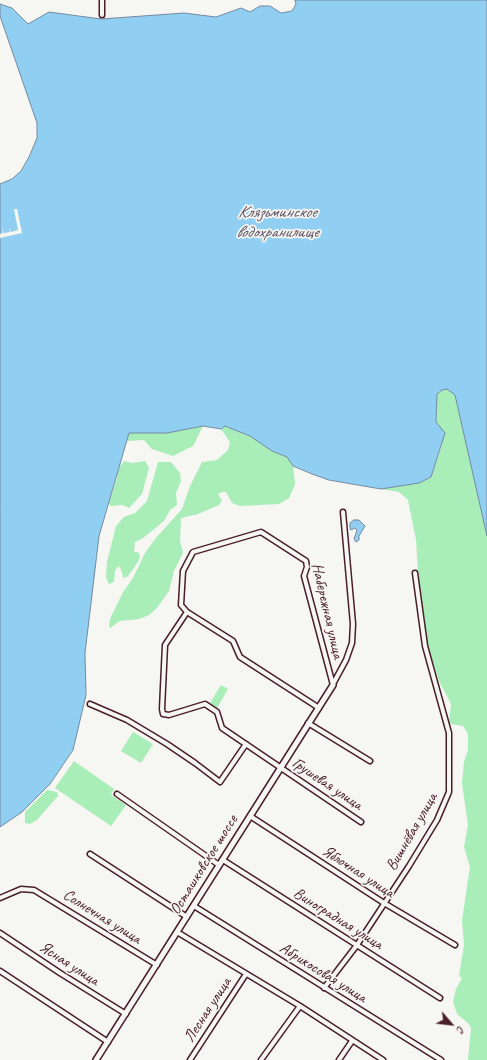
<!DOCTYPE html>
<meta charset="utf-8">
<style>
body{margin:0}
#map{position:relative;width:487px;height:1060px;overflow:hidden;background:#f6f6f2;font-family:Caveat,sans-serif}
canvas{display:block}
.north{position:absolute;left:431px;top:1004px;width:40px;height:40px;-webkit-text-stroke:3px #f6f6f2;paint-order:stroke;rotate:118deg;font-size:11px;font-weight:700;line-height:16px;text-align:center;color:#4a1f2b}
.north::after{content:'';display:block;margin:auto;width:14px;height:18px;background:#4a1f2b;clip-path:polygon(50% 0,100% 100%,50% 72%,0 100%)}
</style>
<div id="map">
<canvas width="487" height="1060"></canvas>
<div class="north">С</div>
</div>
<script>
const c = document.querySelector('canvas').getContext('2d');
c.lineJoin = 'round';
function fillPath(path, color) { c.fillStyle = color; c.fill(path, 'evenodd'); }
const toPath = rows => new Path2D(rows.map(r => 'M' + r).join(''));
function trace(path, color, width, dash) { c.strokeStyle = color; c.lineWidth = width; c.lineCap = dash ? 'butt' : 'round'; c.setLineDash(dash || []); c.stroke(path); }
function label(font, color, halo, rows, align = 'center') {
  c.font = font + ' Caveat,sans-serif'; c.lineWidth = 3.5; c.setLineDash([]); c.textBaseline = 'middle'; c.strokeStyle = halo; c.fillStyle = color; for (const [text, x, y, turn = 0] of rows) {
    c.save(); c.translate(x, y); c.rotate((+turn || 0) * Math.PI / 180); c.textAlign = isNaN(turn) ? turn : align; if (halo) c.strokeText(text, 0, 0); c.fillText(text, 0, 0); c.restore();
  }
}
fillPath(toPath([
 [442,389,451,390,455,395,487,536,487,1060,468,1060,471,1028,469,1024,457,1014,453,1002,456,989,462,978,459,976,464,945,462,920,470,867,464,847,468,825,462,783,464,762,468,750,468,734,463,726,451,724,449,721,451,704,440,683,425,640,420,602,416,540,408,500,399,492,381,489,419,483,431,477,442,445,436,422,437,394],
 [203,426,193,446,173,456,152,449,144,440,127,441,129,433,167,433],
 [225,426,250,436,272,451,287,457,293,466,295,484,289,498,279,504,240,506,232,503,226,492,222,492,218,494,222,501,219,505,198,514,181,518,180,541,183,553,174,571,169,591,156,609,149,615,139,619,120,621,110,628,109,627,110,619,123,592,133,578,145,553,155,539,182,509,190,486,202,462,217,460,228,450,230,442,221,429],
 [124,461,132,463,145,461,149,468,142,494,129,508,123,505,110,506,109,502,117,478,117,470],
 [158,462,171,462,180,473,181,481,176,493,177,505,170,510,164,521,143,538,135,542,134,552,138,552,140,556,138,562,128,576,124,578,123,577,121,569,118,566,115,571,114,582,109,584,106,577,107,562,116,526,124,517,135,513,147,501],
 [221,685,228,689,217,708,210,703],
 [133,732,153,744,141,763,121,751],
 [74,761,114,789,111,795,126,805,111,826,55,788],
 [47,790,57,792,58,796,37,820,30,824,25,823,25,812]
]), '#a9edb8');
const water = toPath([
 [295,0,487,0,487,536,455,395,447,389,442,390,437,394,436,422,445,433,431,477,419,483,381,489,329,480,312,474,293,466,287,457,272,451,250,436,225,426,221,429,203,426,167,433,129,433,99,536,85,653,86,695,73,750,50,784,22,812,0,827,0,184,12,179,21,171,29,157,37,138,37,123,0,16,0,4,12,8,28,24,49,12,101,19,184,13,216,17,241,8,250,12,260,6,270,6,281,13,292,11,296,4,295,0],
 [354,520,359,520,365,526,359,536,359,540,356,542,354,539,357,530,355,528,351,530,350,529,350,523,354,520]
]);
fillPath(water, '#90cff1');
trace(water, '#7489a2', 1);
fillPath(toPath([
 [14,209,17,209,22,233,0,238,0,234,3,233,2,228,4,233,10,232,9,227,11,232,18,230]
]), '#f6f6f2');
const minor = toPath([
 [102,0,102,15],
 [187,612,165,645,162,709,163,714,169,715,205,704,217,712,222,728,361,822],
 [333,684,346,660,352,643,353,624,343,512],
 [90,704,127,720,167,744,195,763,220,782,246,744],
 [319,708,240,657,233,641,187,612,181,605,183,571,193,552,261,532,306,561,307,567,304,576,333,685],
 [308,723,370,761],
 [117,794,219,865],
 [250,816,384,903,455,945],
 [90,854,187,917],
 [223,860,440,998],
 [0,898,21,889,34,890,157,965],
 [194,906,441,1060],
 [177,932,300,1006,383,1060],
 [0,933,60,973,126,1014],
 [0,971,108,1042],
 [324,988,357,945,409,866,437,820,449,792,449,733,425,646,415,573],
 [190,1060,246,974],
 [261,1060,300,1006],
 [339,1060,352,1041]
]);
const tertiary = toPath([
 [96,1060,333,685]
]);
trace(minor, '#4a1f2b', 7);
trace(tertiary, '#4a1f2b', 8);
trace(minor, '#f6f6f2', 4);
trace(tertiary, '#f6f6f2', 5);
label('16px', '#4a1f2b', '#f6f6f2', [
 ["Набережная улица",327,611,77],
 ["Грушевая улица",327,784,34],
 ["Вишнёвая улица",412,832,-60],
 ["Осташковское шоссе",204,865,-58],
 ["Яблочная улица",358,872,33],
 ["Солнечная улица",102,917,32],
 ["Виноградная улица",338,919,32],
 ["Ясная улица",69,964,33],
 ["Абрикосовая улица",323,973,32],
 ["Лесная улица",208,1010,-57]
]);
label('italic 17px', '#5f5466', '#f6f6f2', [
 ["Клязьминское",277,213],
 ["водохранилище",277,233]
]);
</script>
